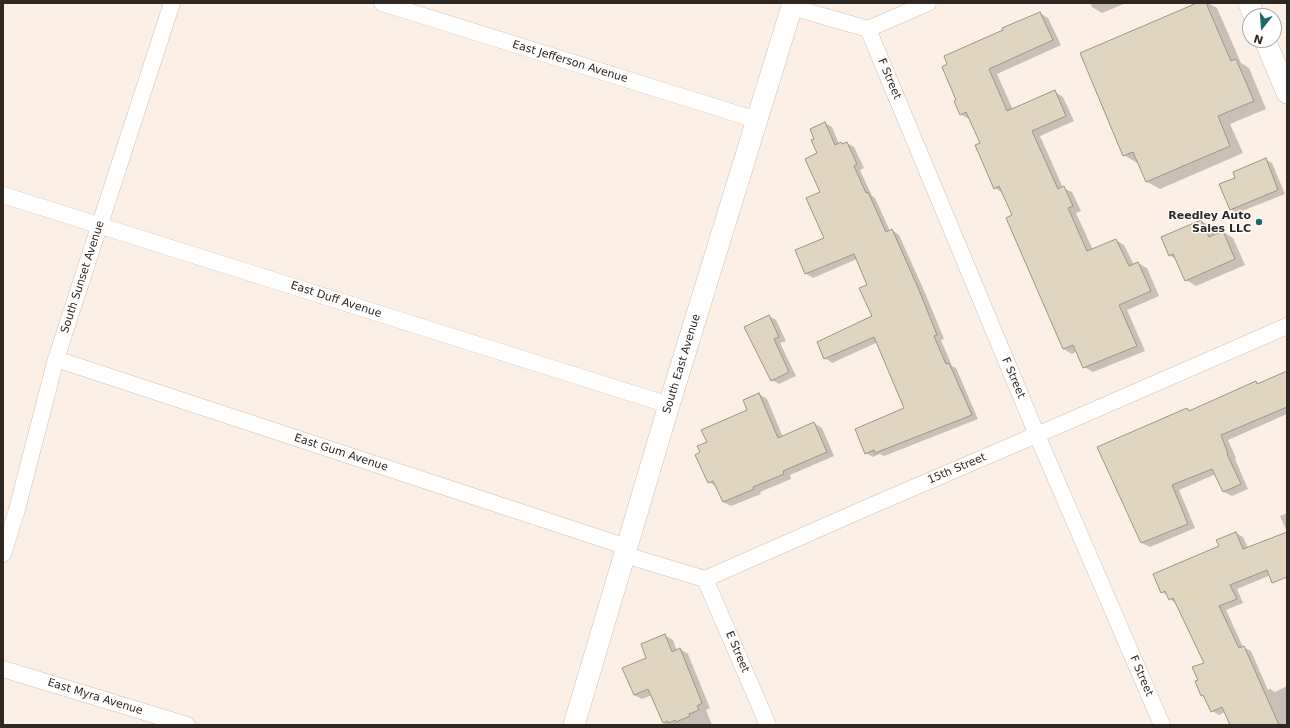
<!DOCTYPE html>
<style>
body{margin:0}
#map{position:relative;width:1290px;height:728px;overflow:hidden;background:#fcefe5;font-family:"DejaVu Sans",sans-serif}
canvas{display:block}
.frame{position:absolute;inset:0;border:4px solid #2f2721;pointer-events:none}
.north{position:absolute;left:1242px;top:8px;width:40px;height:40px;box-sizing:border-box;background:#fff;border:1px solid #aca9a6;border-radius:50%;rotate:197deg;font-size:11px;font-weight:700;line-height:16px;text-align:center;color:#2f2721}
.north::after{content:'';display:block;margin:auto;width:14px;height:18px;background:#1c6866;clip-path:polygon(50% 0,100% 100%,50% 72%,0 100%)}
</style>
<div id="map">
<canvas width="1290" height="728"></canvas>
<div class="frame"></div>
<div class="north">N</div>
</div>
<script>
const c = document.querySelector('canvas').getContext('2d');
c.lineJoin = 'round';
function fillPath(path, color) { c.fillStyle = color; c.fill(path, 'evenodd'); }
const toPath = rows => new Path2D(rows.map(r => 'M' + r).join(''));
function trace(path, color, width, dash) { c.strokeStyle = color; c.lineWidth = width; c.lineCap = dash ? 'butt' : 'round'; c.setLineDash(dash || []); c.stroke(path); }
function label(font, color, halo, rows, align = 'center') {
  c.font = font + ' "DejaVu Sans",sans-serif'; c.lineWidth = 3; c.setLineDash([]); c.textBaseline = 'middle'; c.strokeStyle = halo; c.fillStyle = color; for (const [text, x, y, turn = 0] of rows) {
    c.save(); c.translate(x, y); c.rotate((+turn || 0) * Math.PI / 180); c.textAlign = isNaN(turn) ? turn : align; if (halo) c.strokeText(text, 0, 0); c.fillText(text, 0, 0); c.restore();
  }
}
fillPath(toPath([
 [1090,3,1126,3,1102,13,1092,7],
 [1200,3,1208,3,1217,8,1241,63,1249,68,1266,109,1230,124,1243,153,1160,189,1147,182,1138,162,1137,163,1124,155],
 [1040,13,1048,18,1061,45,997,74,1013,110,1055,92,1063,97,1074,121,1040,136,1063,188,1072,192,1081,211,1076,213,1093,250,1116,240,1124,245,1134,265,1138,263,1147,268,1159,296,1127,310,1145,351,1093,372,1084,367,1077,351,1072,354,1063,349,1014,216,1004,194,995,188,981,143,970,119,969,119,960,114,957,100,1004,31],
 [825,123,832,127,839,144,841,143,843,144,847,143,854,147,864,168,860,170,872,196,875,198,890,231,892,230,899,235,926,295,944,339,941,340,952,366,956,368,978,419,884,456,880,454,873,457,866,453,905,409,878,342,832,363,825,358,874,317,868,285,857,259,813,278,805,273,825,239,816,139],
 [1266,160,1272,163,1285,194,1237,213,1230,209,1236,179],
 [1201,221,1212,227,1215,235,1223,232,1233,238,1245,265,1196,286,1186,280,1177,259,1170,256,1162,238],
 [769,316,776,320,786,341,780,343,796,376,779,384,772,380],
 [1287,372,1287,414,1228,440,1236,458,1235,459,1248,489,1232,496,1224,492,1216,474,1179,490,1195,528,1150,547,1142,543,1187,409,1191,411,1255,382,1259,384],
 [759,394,767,399,783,437,814,423,822,428,834,456,790,475,791,479,760,492,761,494,731,506,723,502,717,487,709,482,702,453,708,442,748,410],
 [1287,513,1287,532,1280,516],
 [1236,533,1243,537,1248,548,1283,570,1237,589,1243,603,1226,610,1243,647,1251,651,1268,690,1270,689,1275,692,1287,686,1287,725,1231,725,1225,712,1219,715,1212,711,1205,697,1202,695,1199,680,1205,663,1177,604,1170,599,1168,596,1162,592],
 [664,635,673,640,677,651,680,649,688,654,710,708,706,710,712,725,665,725,652,695,642,699,634,695,648,658]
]), '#0003');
const building = toPath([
 [1197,3,1206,3,1231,61,1236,59,1254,101,1218,116,1230,146,1146,182,1133,152,1123,156,1080,53,1197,3],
 [1040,12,1053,40,989,69,1007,111,1055,90,1066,116,1032,131,1058,189,1064,186,1073,206,1068,208,1087,251,1116,239,1129,266,1138,262,1151,291,1119,305,1137,346,1083,368,1073,345,1063,349,1006,218,1012,215,999,186,994,189,975,145,980,143,966,112,960,115,954,101,956,100,942,67,947,64,944,56,1003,30,1002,28,1040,12],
 [825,122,835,145,841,142,842,144,847,142,857,164,854,166,866,193,868,192,886,232,892,229,919,290,937,335,934,336,946,364,949,363,972,415,875,453,874,450,865,454,855,429,904,408,874,337,824,359,817,342,872,316,859,288,867,285,854,254,805,274,795,250,824,238,806,198,820,192,805,159,817,153,811,140,814,139,810,129,825,122],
 [1266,158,1278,190,1230,210,1219,184,1235,178,1233,172,1266,158],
 [1201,220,1209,237,1223,231,1235,259,1185,281,1173,254,1169,256,1161,237,1201,220],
 [769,315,779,337,774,339,789,372,771,381,744,327,769,315],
 [1287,371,1287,407,1221,435,1228,454,1227,454,1241,484,1223,492,1212,469,1172,485,1188,524,1141,543,1097,447,1187,408,1189,411,1256,381,1257,384,1287,371],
 [759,393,778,438,814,422,827,452,783,471,784,474,753,487,754,489,723,502,713,481,708,483,695,455,700,452,697,446,707,442,701,430,747,410,743,400,759,393],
 [1236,532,1243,549,1287,532,1287,577,1272,583,1267,570,1230,585,1237,599,1219,606,1239,648,1244,646,1279,725,1230,725,1222,707,1211,712,1203,695,1201,696,1195,681,1198,680,1192,667,1204,663,1173,598,1169,600,1165,591,1161,593,1153,574,1219,546,1216,540,1236,532],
 [665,634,672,652,680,648,702,703,697,706,699,710,689,714,690,716,676,722,675,720,669,723,668,721,663,723,648,689,634,695,622,668,646,658,641,644,665,634]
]);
fillPath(building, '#e0d6c0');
trace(building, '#9e9580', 1);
const minor = toPath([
 [382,3,757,120],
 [792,7,868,29,928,3],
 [868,29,1037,435,1162,725],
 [3,195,669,405],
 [56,359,627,547],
 [3,554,16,513,56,359,172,3],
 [625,555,705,579,873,505,1069,421,1287,326],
 [705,579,768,725],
 [3,669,187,725]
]);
const tertiary = toPath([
 [1249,3,1254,16],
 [1265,40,1287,93],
 [574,725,669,405,793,3]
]);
trace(minor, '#d4c0b0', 17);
trace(tertiary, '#d4c0b0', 22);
trace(minor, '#fff', 16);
trace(tertiary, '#fff', 21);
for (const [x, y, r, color] of [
 [1259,222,4,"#1c6866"]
]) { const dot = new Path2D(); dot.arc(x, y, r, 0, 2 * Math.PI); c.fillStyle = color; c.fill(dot); trace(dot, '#fff', 1.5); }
label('11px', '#2f2721', '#fff', [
 ["East Jefferson Avenue",570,62,17],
 ["F Street",889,79,67],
 ["South Sunset Avenue",83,277,-72],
 ["East Duff Avenue",336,300,18],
 ["South East Avenue",682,364,-73],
 ["F Street",1013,378,67],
 ["East Gum Avenue",341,453,18],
 ["15th Street",957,469,-23],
 ["E Street",737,652,67],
 ["F Street",1141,676,67],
 ["East Myra Avenue",95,697,17]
]);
label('bold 11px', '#2f2721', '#fff', [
 ["Reedley Auto",1251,216],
 ["Sales LLC",1251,229]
], 'right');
</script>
